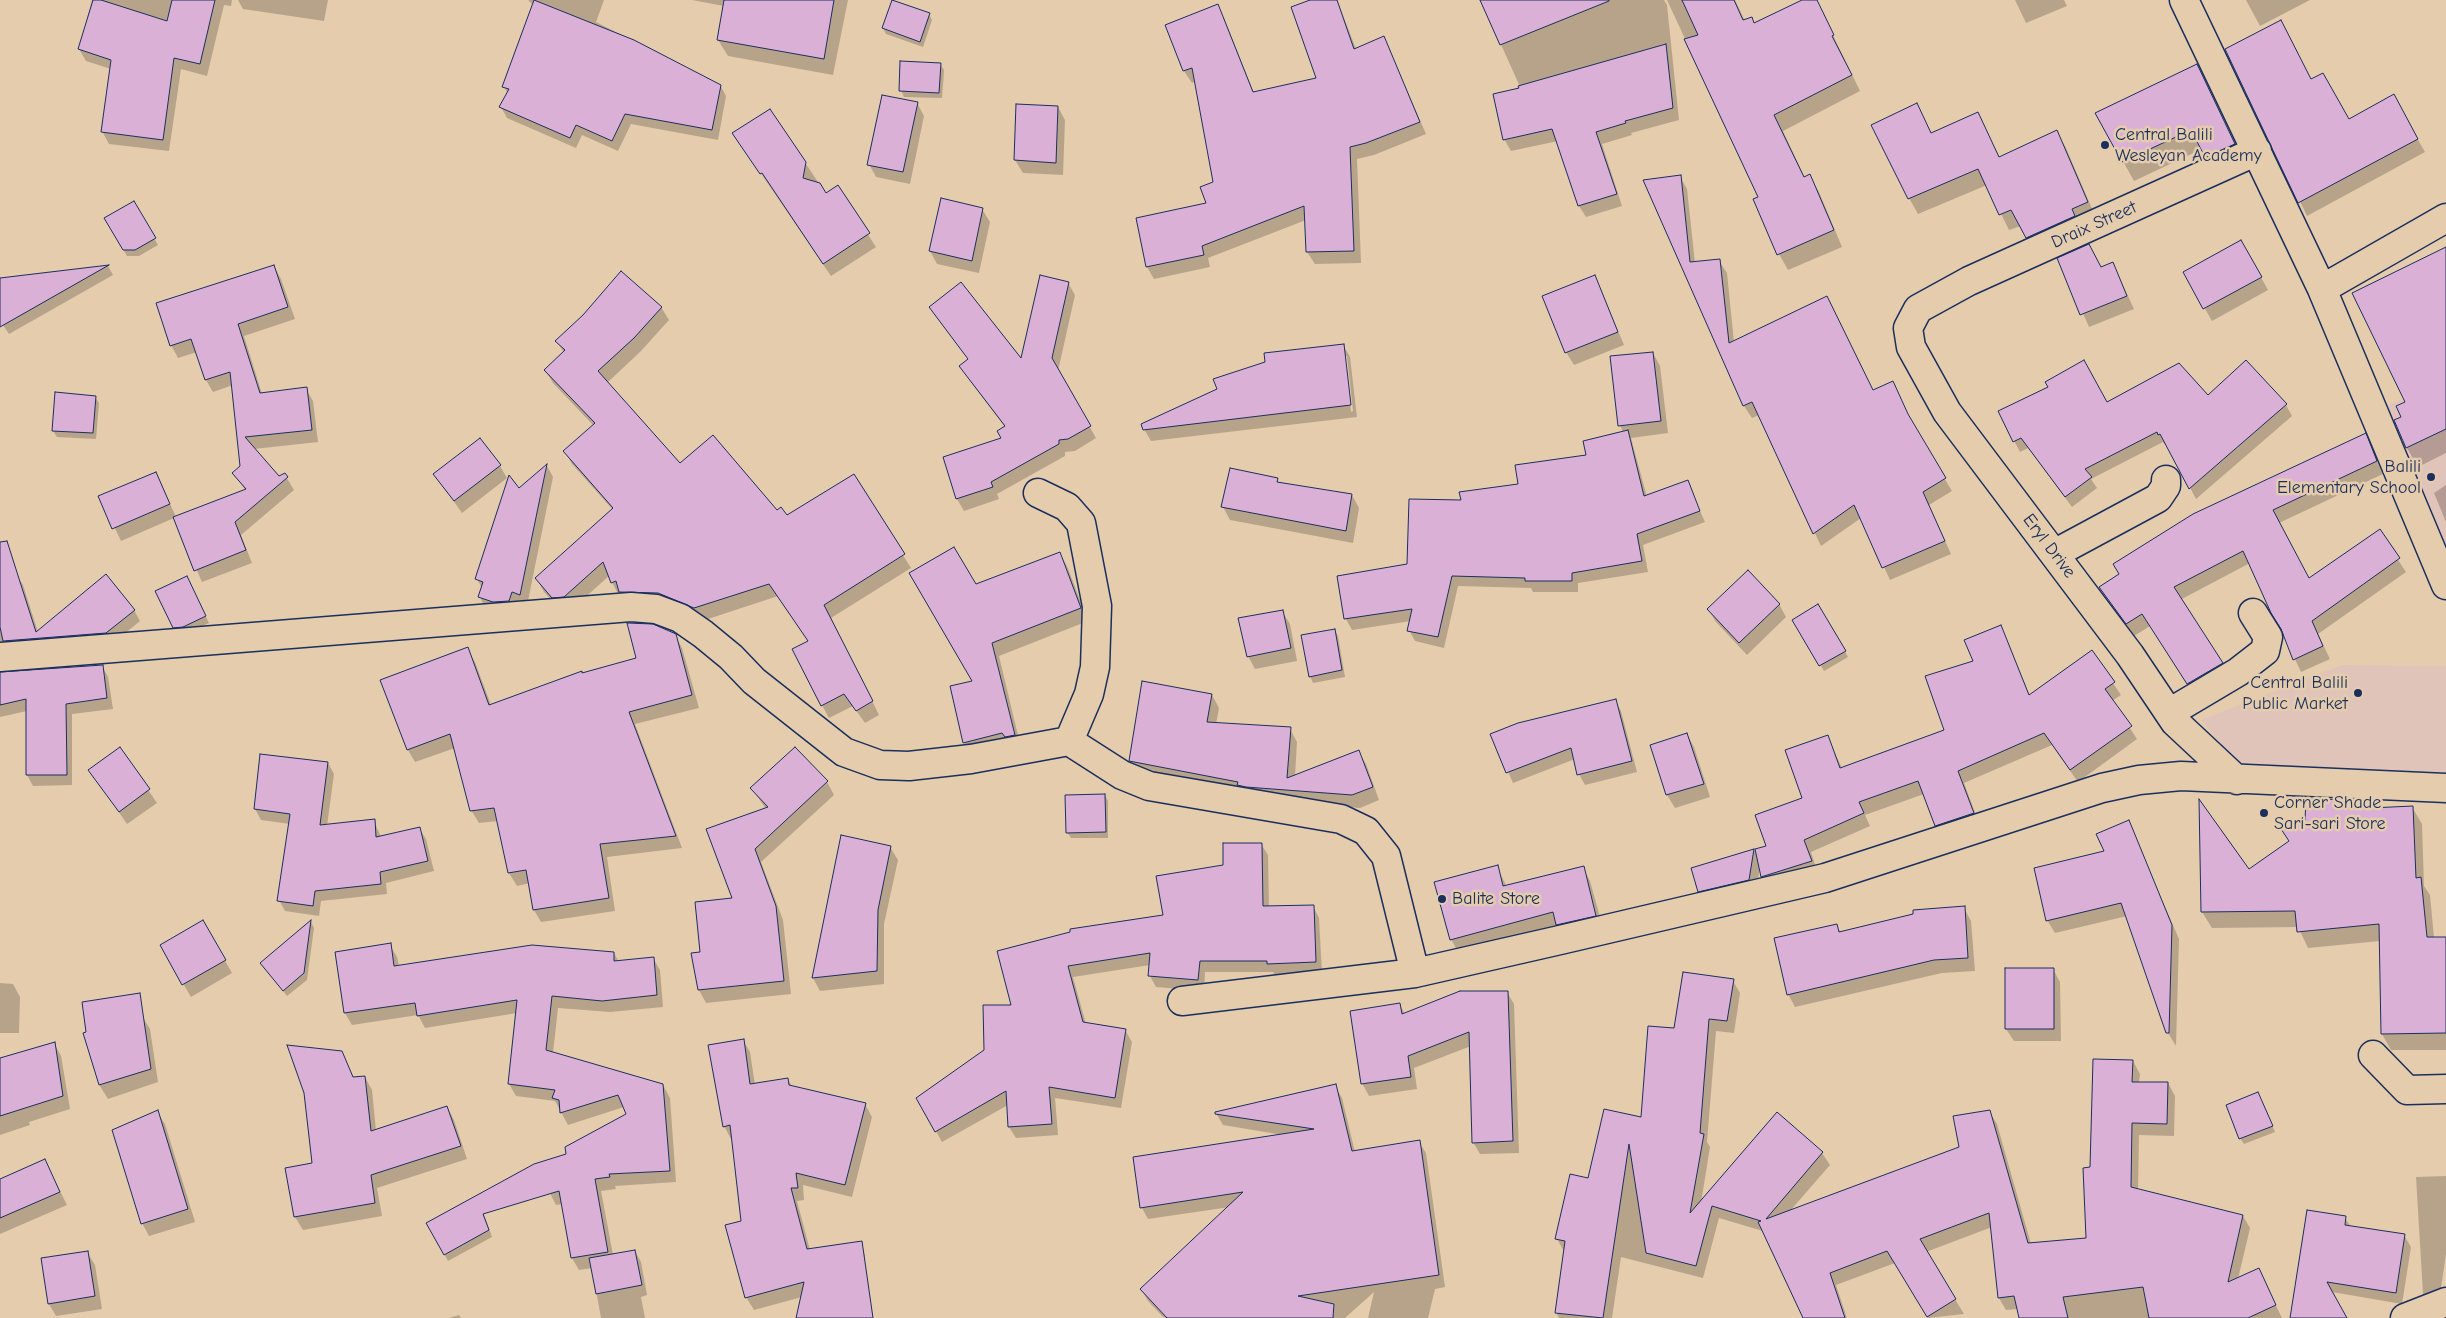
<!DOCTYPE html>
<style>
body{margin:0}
canvas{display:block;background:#e4ccac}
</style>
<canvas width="2446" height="1318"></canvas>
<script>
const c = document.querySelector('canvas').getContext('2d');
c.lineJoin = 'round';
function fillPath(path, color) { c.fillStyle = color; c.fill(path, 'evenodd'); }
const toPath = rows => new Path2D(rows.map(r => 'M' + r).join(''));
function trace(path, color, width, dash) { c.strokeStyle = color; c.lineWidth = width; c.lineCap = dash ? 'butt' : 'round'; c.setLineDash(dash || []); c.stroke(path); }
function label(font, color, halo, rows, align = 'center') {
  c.font = font + ' "Comic Neue",sans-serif'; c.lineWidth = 5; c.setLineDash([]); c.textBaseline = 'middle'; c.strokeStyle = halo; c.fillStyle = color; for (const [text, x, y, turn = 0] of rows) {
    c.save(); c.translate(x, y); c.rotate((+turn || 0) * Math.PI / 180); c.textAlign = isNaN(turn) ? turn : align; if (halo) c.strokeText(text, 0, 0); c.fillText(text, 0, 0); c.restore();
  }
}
fillPath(toPath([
 [2446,379,2446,549,2387,406],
 [2342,665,2446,666,2446,773,2248,775,2201,720]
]), '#e1c4b9');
fillPath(toPath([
 [92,0,232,0,231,6,224,5,207,76,181,69,169,151,109,144,102,131,111,69,86,61,79,49],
 [238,0,328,0,324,21,243,9],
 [528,0,604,0,596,22,720,85,726,96,718,140,631,124,618,151,582,135,576,148,507,118,501,107,508,94,504,87,533,5],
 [692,0,848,0,833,75,728,56,718,40,724,6],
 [1314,0,1337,0,1356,49,1384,38,1426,134,1374,155,1357,159,1361,263,1315,264,1307,252,1306,220,1208,258,1210,267,1154,279,1147,267,1137,219,1207,204,1215,183,1196,81,1192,83,1184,71,1167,25,1217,6,1224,18,1254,93,1318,79],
 [1481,0,1664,0,1667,5,1679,120,1631,133,1632,135,1602,144,1622,206,1586,217,1579,206,1558,141,1511,151,1504,139,1521,89],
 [1667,0,1735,0,1745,21,1755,25,1805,0,1816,0,1860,91,1783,131,1805,178,1810,176,1819,192,1842,247,1788,270,1779,254,1759,198],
 [2015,0,2064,0,2067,6,2026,23],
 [2246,0,2310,0,2260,26],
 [929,14,932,20,923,47,886,34,883,28],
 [2227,49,2312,80,2348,121,2393,96,2425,152,2307,216],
 [940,64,944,70,942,98,904,97,901,90],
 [2197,66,2245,163,2217,176,2202,149,2134,181,2096,113],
 [917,103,924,116,910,184,876,177,869,164],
 [1916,104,1932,134,1977,113,2000,158,2057,132,2066,148,2096,218,2036,254,2021,226,2009,230,1987,185,1918,214,1909,198],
 [1017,105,1058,107,1065,120,1063,175,1023,173,1015,160],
 [770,110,826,194,837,187,876,247,831,276,734,134],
 [1680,177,1687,189,1695,263,1719,261,1727,273,1734,342,1827,297,1873,391,1913,426,1952,491,1929,505,1951,554,1890,580,1861,518,1821,546,1759,415,1752,418,1744,406,1645,181],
 [133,202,158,245,139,256,127,256,106,218],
 [982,209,990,222,979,273,937,264,930,251],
 [2241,241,2268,290,2212,321,2184,272],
 [2446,248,2446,453,2418,467,2407,448,2402,417],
 [2059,259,2101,269,2113,264,2134,309,2089,327],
 [108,266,113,275,9,334,3,325,0,326,0,279],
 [274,266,281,279,295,319,244,336,262,394,306,389,313,401,318,442,254,449,279,477,285,475,294,490,241,535,252,563,202,582,174,518,121,541,100,497,156,473,176,517,245,490,234,473,242,466,233,385,213,392,206,380,197,352,178,358,171,345],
 [1595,276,1624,345,1574,365,1566,352],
 [1068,283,1075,295,1058,371,1096,438,1075,451,1065,452,1065,456,997,494,999,499,964,511,957,499,1003,439,1005,427,968,378,969,360,930,307,1022,361],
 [661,307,669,320,641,351,607,383,680,465,786,517,853,476,911,568,831,618,879,715,865,723,853,706,829,718,822,705,808,641,778,596,702,621,619,596,609,576,572,609,561,610,544,592,537,579,613,510,572,464,565,451,594,426,553,383,545,370,564,353,557,341],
 [1343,345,1350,357,1357,417,1151,441,1144,429,1266,363],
 [1344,356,1347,356,1353,411,1351,412],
 [1653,353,1660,366,1668,433,1631,438,1647,497,1687,482,1705,522,1643,545,1648,572,1578,583,1578,592,1533,592,1531,588,1458,586,1444,648,1415,641,1409,630,1411,621,1352,630,1346,619,1339,577,1408,565,1462,502,1519,485,1588,456,1623,432,1620,425],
 [2246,362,2286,405,2292,416,2196,499,2167,444,2165,445,2163,442,2091,479,2097,488,2072,507,2028,448,2020,452,1999,412,2208,397],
 [95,397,99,403,96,439,57,437,53,431],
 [2365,435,2383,474,2279,523,2309,579,2379,531,2406,572,2318,634,2330,659,2301,672,2250,563,2180,600,2229,676,2195,696,2150,626,2134,636,2100,588],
 [500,466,507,478,462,513,435,475],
 [547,466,553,477,527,606,486,609,480,597,482,588,477,579,519,490],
 [1277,480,1279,483,1352,495,1359,508,1353,543,1230,520,1223,507],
 [2446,485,2446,522,2434,493],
 [1060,554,1067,566,1088,621,999,656,1021,748,971,755,964,742,974,682,975,586],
 [16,574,23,585,38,632,134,610,140,621,112,644,0,654,0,579],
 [190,584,209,623,187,633,178,633,174,627],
 [1779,604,1786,617,1747,655,1716,622,1708,609],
 [1818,606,1848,657,1824,671,1794,620],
 [1282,611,1290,624,1297,661,1255,669,1248,656],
 [2001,626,2030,696,2092,652,2121,695,2112,701,2137,739,2078,782,2052,745,1964,783,1980,826,1943,838,1924,794,1865,815,1870,826,1811,852,1818,874,1769,889,1760,867,1756,892,1707,904,1700,891,1754,850,1758,857,1804,799,1827,736,1842,768,1945,731,1974,662],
 [1335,630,1338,636,1345,677,1313,683,1310,676],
 [675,635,682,648,699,708,635,724,682,848,607,857,615,911,541,922,534,910,530,883,517,886,509,873,498,821,479,823,471,810,455,748,415,762,408,750,382,680,467,649,475,662,491,705,638,659],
 [102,666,108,677,113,709,72,714,72,785,33,786,27,775,27,711,0,717,0,674],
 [1212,695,1219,708,1216,724,1290,729,1297,742,1295,776,1358,752,1366,764,1379,800,1360,808,1254,799,1138,774,1131,761],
 [1615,700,1621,711,1637,772,1585,785,1579,774,1575,759,1513,783,1492,735],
 [1687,734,1694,747,1710,797,1675,808,1667,795,1652,745],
 [120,749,157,803,127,824,90,770],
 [262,755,328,763,334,774,327,826,374,821,381,837,419,828,426,839,434,871,386,883,387,894,321,901,319,916,285,911,279,900,290,824,261,820,255,809],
 [827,782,834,795,761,862,783,920,791,994,706,1003,699,990,692,954,702,953,733,899,766,809,752,789],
 [1105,795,1108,801,1108,838,1071,838,1067,832],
 [2370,801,2374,809,2412,807,2422,824,2424,886,2430,895,2434,938,2446,938,2446,1050,2391,1050,2382,1034,2380,941,2308,948,2298,927,2212,928,2202,912,2249,870,2290,842,2277,821,2306,821],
 [2128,822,2179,939,2176,1046,2168,1033,2127,916,2055,933,2047,920],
 [1261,844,1268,855,1269,908,1313,906,1319,918,1322,973,1275,975,1273,972,1205,972,1204,991,1156,987,1150,976,1150,965,1073,977,1086,1024,1125,1030,1132,1042,1121,1108,1055,1098,1058,1135,1016,1138,1009,1127,1008,1105,942,1142,918,1099,985,1051,1013,1006,998,952,1164,916,1224,867],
 [890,847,898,860,884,924,884,984,820,991,813,978],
 [1497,867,1507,887,1583,868,1590,881,1603,928,1565,937,1558,926,1458,952,1451,939],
 [1964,908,1971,921,1975,971,1942,973,1795,1007,1788,994,1837,926,1841,933],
 [203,922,232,973,191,997,161,946],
 [311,922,314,928,307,980,287,996,262,963],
 [390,945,397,957,399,966,614,953,619,962,653,958,660,970,663,1007,610,1012,558,1008,553,1053,663,1085,670,1098,676,1182,615,1186,616,1189,601,1191,613,1255,635,1251,641,1262,647,1295,641,1297,645,1318,601,1318,592,1268,579,1270,572,1258,562,1204,556,1205,550,1193,567,1155,627,1114,624,1107,568,1125,555,1101,516,1096,509,1084,517,1013,425,1028,418,1015,352,1025,345,1013,336,953],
 [2053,969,2060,982,2061,1041,2014,1041,2006,1029],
 [1733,981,1740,993,1734,1033,1716,1031,1707,1142,1710,1147,1701,1203,1822,1153,1830,1165,1790,1211,1960,1148,1989,1111,1997,1124,2031,1244,2087,1239,2091,1169,2133,1061,2140,1074,2139,1083,2168,1083,2175,1096,2174,1136,2139,1135,2138,1190,2243,1216,2250,1228,2238,1279,2258,1269,2282,1318,2021,1318,2018,1309,2006,1310,1999,1298,1992,1227,1926,1252,1964,1314,1928,1318,1895,1263,1836,1285,1847,1318,1804,1318,1763,1231,1719,1218,1703,1278,1621,1257,1612,1318,1559,1318,1556,1312,1564,1251,1557,1239,1589,1180,1642,1119,1676,1029],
 [0,983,13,984,20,997,19,1033,0,1033],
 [1507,992,1514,1004,1519,1153,1480,1154,1473,1142,1471,1046,1414,1068,1417,1089,1369,1096,1362,1083,1400,1005,1405,1014],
 [142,1016,150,1029,158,1082,108,1099,100,1086,84,1034],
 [743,1040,750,1052,755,1085,788,1079,792,1087,865,1104,872,1117,852,1197,803,1185,804,1200,797,1201,810,1250,858,1243,865,1255,851,1318,798,1318,802,1297,754,1310,746,1297,742,1222,733,1139,731,1139,724,1126],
 [54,1043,61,1056,70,1109,29,1122,30,1125,0,1135,0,1060],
 [342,1052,354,1078,365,1077,372,1090,376,1131,447,1107,454,1120,467,1159,377,1188,382,1216,303,1230,295,1217,313,1164],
 [1335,1086,1342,1098,1355,1152,1419,1142,1426,1153,1445,1287,1435,1289,1428,1318,1368,1318,1374,1292,1345,1318,1164,1318,1148,1301,1141,1289,1230,1207,1148,1219,1142,1208,1283,1135,1223,1125,1216,1113],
 [2258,1093,2275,1132,2244,1144,2240,1138],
 [157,1112,165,1124,195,1222,149,1236,142,1223],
 [45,1161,67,1205,0,1234,0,1180],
 [2446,1176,2446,1254,2440,1295,2426,1300,2423,1294,2416,1177],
 [480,1203,492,1237,448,1261,428,1223],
 [2345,1218,2351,1227,2404,1235,2411,1247,2402,1304,2332,1292,2346,1318,2291,1318],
 [87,1252,95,1265,102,1309,56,1316,49,1304],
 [459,1315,461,1318,449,1318]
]), '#0003');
const building = toPath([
 [93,0,101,0,167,21,172,0,215,0,200,64,174,58,163,140,101,132,111,60,78,49,93,0],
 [534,0,634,40,721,85,712,130,625,114,612,141,576,125,570,138,499,107,509,89,502,87,534,0],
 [724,0,834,0,824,59,717,40,724,0],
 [892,0,930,13,920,42,882,28,892,0],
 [1310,0,1337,0,1354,49,1384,36,1420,122,1366,143,1350,147,1354,251,1306,252,1304,206,1202,246,1204,255,1146,267,1136,218,1206,203,1200,187,1213,182,1192,68,1183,71,1165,25,1218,4,1253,92,1316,78,1291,7,1310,0],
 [1480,0,1609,0,1609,1,1500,45,1480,0],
 [1682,0,1734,0,1743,20,1752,17,1754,23,1802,0,1817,0,1834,35,1832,36,1852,75,1774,115,1804,177,1810,174,1834,230,1777,255,1753,199,1758,197,1684,39,1698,35,1682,0],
 [2281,20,2311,79,2323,73,2349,119,2394,94,2418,139,2298,203,2225,49,2281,20],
 [1666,44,1673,108,1625,121,1626,123,1596,132,1617,194,1578,206,1552,129,1503,140,1493,94,1519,88,1518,86,1666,44],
 [900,61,941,63,939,93,899,91,900,61],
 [2197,64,2235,144,2205,157,2191,130,2122,162,2095,113,2197,64],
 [882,95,918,102,903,172,867,165,882,95],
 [1917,103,1931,133,1978,112,1999,157,2057,130,2088,202,2072,209,2075,216,2026,238,2011,210,1999,215,1978,169,1908,199,1871,125,1917,103],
 [1016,104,1058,106,1056,163,1014,160,1016,104],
 [770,109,806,162,803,178,820,183,826,193,838,185,870,233,823,264,762,173,760,174,732,133,770,109],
 [1681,175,1690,262,1720,259,1729,343,1827,296,1873,390,1893,381,1908,414,1946,478,1923,492,1945,541,1882,568,1854,505,1813,534,1752,402,1743,406,1643,180,1681,175],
 [941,198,983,208,972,261,929,251,941,198],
 [134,201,156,238,135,250,123,250,104,218,134,201],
 [2241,240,2262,277,2203,309,2183,272,2241,240],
 [2089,244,2101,267,2113,262,2127,296,2080,315,2057,258,2089,244],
 [2446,247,2446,429,2406,448,2394,420,2401,417,2396,406,2405,402,2352,293,2446,247],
 [109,265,0,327,0,278,109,265],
 [274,265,288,307,238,324,260,393,307,387,312,430,245,437,279,476,285,473,288,477,235,522,246,550,194,571,173,517,246,489,232,473,240,466,230,372,205,380,191,339,170,346,156,303,274,265],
 [621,271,662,307,634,338,598,371,680,463,713,435,777,510,781,507,787,515,854,474,905,554,824,605,873,701,856,711,844,694,821,706,792,649,808,641,769,584,694,608,658,593,619,592,616,581,611,583,603,562,564,597,552,598,535,578,613,508,563,451,595,423,544,370,565,350,555,341,583,315,621,271],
 [1040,275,1069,282,1052,358,1091,426,1068,439,1059,440,1059,444,991,482,993,487,956,499,943,457,1001,438,997,431,1005,426,959,366,968,359,929,307,961,282,1021,358,1040,275],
 [1595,275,1618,332,1565,353,1542,296,1595,275],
 [1344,344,1351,405,1143,430,1141,424,1217,389,1213,379,1265,362,1264,353,1344,344],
 [1653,352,1661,421,1618,426,1610,356,1653,352],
 [2084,360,2107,402,2179,363,2208,395,2246,360,2287,404,2189,489,2160,434,2158,435,2157,432,2085,469,2092,477,2065,497,2021,438,2013,442,1998,411,2048,387,2045,382,2084,360],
 [55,392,96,396,93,433,52,431,55,392],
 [1628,430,1644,496,1688,480,1700,511,1637,534,1642,561,1572,573,1572,581,1525,581,1525,578,1452,576,1438,637,1407,631,1412,609,1344,619,1337,576,1407,564,1409,499,1461,500,1459,492,1518,484,1515,465,1586,455,1583,441,1628,430],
 [2366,433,2377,461,2273,510,2309,578,2380,529,2400,558,2312,621,2323,646,2293,660,2281,629,2271,613,2243,551,2174,587,2223,663,2187,684,2142,614,2126,624,2099,587,2119,574,2113,564,2193,514,2366,433],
 [480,438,501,465,454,501,433,474,480,438],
 [547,464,520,595,512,592,509,601,493,602,478,597,483,582,475,579,509,475,519,488,547,464],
 [1230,468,1278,478,1277,482,1352,494,1346,531,1221,507,1230,468],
 [156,472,170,504,112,529,98,496,156,472],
 [7,541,36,632,106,574,135,610,106,633,3,641,0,627,0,542,7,541],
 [954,547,976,584,1060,552,1081,608,992,643,1015,735,1005,737,1002,733,963,743,950,686,972,681,909,573,954,547],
 [1748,570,1780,604,1739,643,1707,609,1748,570],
 [187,576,206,616,183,627,173,628,155,591,187,576],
 [1818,604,1846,651,1819,666,1792,620,1818,604],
 [1283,610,1291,648,1247,657,1238,618,1283,610],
 [627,623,653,624,676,634,692,695,629,712,676,836,600,844,609,898,533,910,526,870,508,873,494,808,470,811,450,734,407,750,380,680,468,647,489,705,582,671,582,673,636,658,627,623],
 [2001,625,2029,695,2092,650,2115,682,2105,689,2132,726,2070,770,2044,733,1958,771,1974,813,1935,826,1918,781,1859,802,1864,813,1804,840,1812,861,1761,877,1755,849,1766,846,1755,815,1802,798,1785,750,1828,735,1840,768,1944,730,1925,676,1973,661,1964,640,2001,625],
 [1335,629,1342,670,1309,677,1301,635,1335,629],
 [103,665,107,698,66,704,67,775,26,775,26,699,0,705,0,672,103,665],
 [1142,681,1212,694,1207,722,1291,727,1287,778,1359,750,1373,787,1352,795,1246,787,1237,785,1238,782,1129,761,1142,681],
 [1616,699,1632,761,1577,775,1571,748,1506,773,1490,734,1518,723,1616,699],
 [1687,733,1704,784,1666,795,1650,745,1687,733],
 [120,747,150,789,119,812,88,770,120,747],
 [795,747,828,781,755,849,776,906,784,981,698,990,691,953,700,952,695,902,732,898,706,829,768,807,750,788,795,747],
 [260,754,328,762,320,825,375,819,376,837,420,827,428,861,380,872,381,884,315,891,313,906,277,901,290,814,254,809,260,754],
 [1105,794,1106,832,1066,833,1065,795,1105,794],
 [2199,799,2249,869,2289,841,2275,820,2305,820,2306,799,2371,800,2370,808,2413,806,2416,878,2421,877,2427,937,2446,937,2446,1033,2381,1034,2379,924,2297,932,2295,911,2201,912,2199,799],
 [2129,820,2172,925,2169,1033,2166,1033,2121,903,2046,921,2034,868,2104,851,2096,834,2129,820],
 [841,835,891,846,878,910,877,971,812,978,841,835],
 [1223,843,1262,843,1263,906,1314,905,1316,962,1267,964,1267,961,1200,961,1198,980,1148,976,1150,953,1068,966,1083,1022,1126,1029,1115,1098,1049,1087,1052,1124,1008,1127,1006,1091,935,1132,916,1098,984,1050,983,1005,1011,1005,997,951,1070,932,1070,929,1163,915,1156,876,1223,865,1223,843],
 [1754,849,1749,880,1698,892,1691,868,1754,849],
 [1498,865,1503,886,1584,866,1596,916,1556,925,1553,912,1450,940,1434,882,1498,865],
 [1965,906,1968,958,1934,960,1787,995,1774,938,1837,924,1839,932,1913,914,1913,910,1965,906],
 [203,920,226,960,182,985,160,945,203,920],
 [311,920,304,973,283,991,260,963,311,920],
 [391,943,394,966,532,945,614,952,614,961,654,957,657,995,602,1001,552,996,546,1050,663,1084,670,1171,609,1174,610,1177,595,1179,608,1252,571,1258,559,1191,483,1214,489,1230,444,1255,426,1223,534,1164,566,1154,565,1147,626,1114,618,1095,560,1113,559,1100,552,1098,555,1090,508,1084,517,1000,417,1016,415,1003,344,1013,335,952,391,943],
 [2005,968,2054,968,2054,1029,2005,1029,2005,968],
 [1683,972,1734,979,1727,1021,1709,1019,1700,1133,1704,1134,1690,1213,1777,1112,1823,1152,1766,1219,1959,1147,1953,1116,1990,1110,2028,1243,2086,1238,2083,1168,2090,1167,2093,1059,2133,1060,2132,1082,2168,1082,2167,1124,2132,1123,2131,1187,2243,1215,2228,1282,2259,1268,2276,1305,2248,1318,2149,1318,2143,1287,2063,1297,2068,1318,2019,1318,2014,1296,1998,1298,1989,1213,1920,1239,1956,1299,1927,1317,1887,1251,1830,1273,1845,1318,1803,1318,1758,1222,1761,1221,1712,1206,1696,1266,1646,1253,1629,1144,1603,1318,1555,1313,1565,1241,1555,1239,1570,1174,1588,1178,1604,1109,1641,1117,1648,1026,1674,1028,1683,972],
 [1460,991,1508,991,1513,1141,1472,1143,1469,1032,1408,1056,1411,1077,1361,1084,1350,1011,1400,1003,1402,1014,1460,991],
 [140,993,151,1069,99,1085,83,1033,86,1032,82,1002,140,993],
 [744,1039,750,1084,788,1078,789,1085,866,1103,845,1185,796,1173,798,1188,791,1188,807,1249,862,1241,873,1318,796,1318,804,1282,745,1298,725,1225,741,1221,730,1125,723,1127,708,1045,744,1039],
 [55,1042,63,1096,0,1116,0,1058,55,1042],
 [287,1045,342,1051,353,1077,365,1076,371,1131,447,1106,461,1146,371,1175,375,1203,294,1217,285,1168,312,1163,304,1093,287,1045],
 [1336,1084,1352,1151,1420,1140,1439,1275,1298,1296,1334,1304,1333,1318,1167,1318,1140,1289,1243,1192,1140,1208,1133,1157,1314,1129,1215,1114,1215,1112,1336,1084],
 [2258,1092,2273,1126,2239,1139,2226,1105,2258,1092],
 [158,1110,188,1209,141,1224,112,1130,158,1110],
 [45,1159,60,1192,0,1218,0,1179,45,1159],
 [2307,1210,2346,1216,2345,1225,2405,1234,2396,1293,2327,1282,2347,1318,2290,1318,2307,1210],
 [635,1250,642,1285,596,1294,589,1258,635,1250],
 [88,1251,95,1296,48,1304,41,1258,88,1251]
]);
fillPath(building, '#dbb0d6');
trace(building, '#1b2f5e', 1);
const minor = toPath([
 [2184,0,2322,289,2446,585],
 [2322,289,2446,218],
 [1038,493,1067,507,1081,523,1097,606,1095,667,1089,694,1069,741],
 [2054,554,2158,498,2166,486,2166,480],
 [0,657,631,607,656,609,680,618,703,634,731,657,754,681,844,752,880,765,909,766,971,759,1069,741,1122,775,1149,786,1341,819,1366,831,1386,856,1415,973],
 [2169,713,2238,672,2265,651,2268,637,2253,613],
 [2237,780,2175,722,2130,655,1947,412,1911,347,1908,328,1918,309,1969,281,2257,151],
 [1182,1001,1415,973,1560,940,1825,878,2102,788,2139,780,2181,776,2446,788],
 [2373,1055,2407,1090,2446,1089],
 [2405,1318,2446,1302]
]);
trace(minor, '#1b2f5e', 31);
trace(minor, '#e4ccac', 28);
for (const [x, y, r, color] of [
 [2105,145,5,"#1b2f5e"],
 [2431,477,5,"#1b2f5e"],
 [2358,693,5,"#1b2f5e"],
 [2264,813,5,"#1b2f5e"],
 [1442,899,5,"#1b2f5e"]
]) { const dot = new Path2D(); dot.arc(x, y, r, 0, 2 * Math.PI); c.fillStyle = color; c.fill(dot); trace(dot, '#e4ccac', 2); }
label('18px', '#1b2f5e', '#e4ccac', [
 ["Central Balili",2115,135],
 ["Wesleyan Academy",2115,156],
 ["Balili",2421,467,"right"],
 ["Elementary School",2421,488,"right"],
 ["Central Balili",2348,683,"right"],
 ["Public Market",2348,704,"right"],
 ["Corner Shade",2274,803],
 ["Sari-sari Store",2274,824],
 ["Balite Store",1452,899]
], 'left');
label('18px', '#1b2f5e', '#e4ccac', [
 ["Draix Street",2094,225,-24],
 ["Eryl Drive",2049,546,53]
]);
</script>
